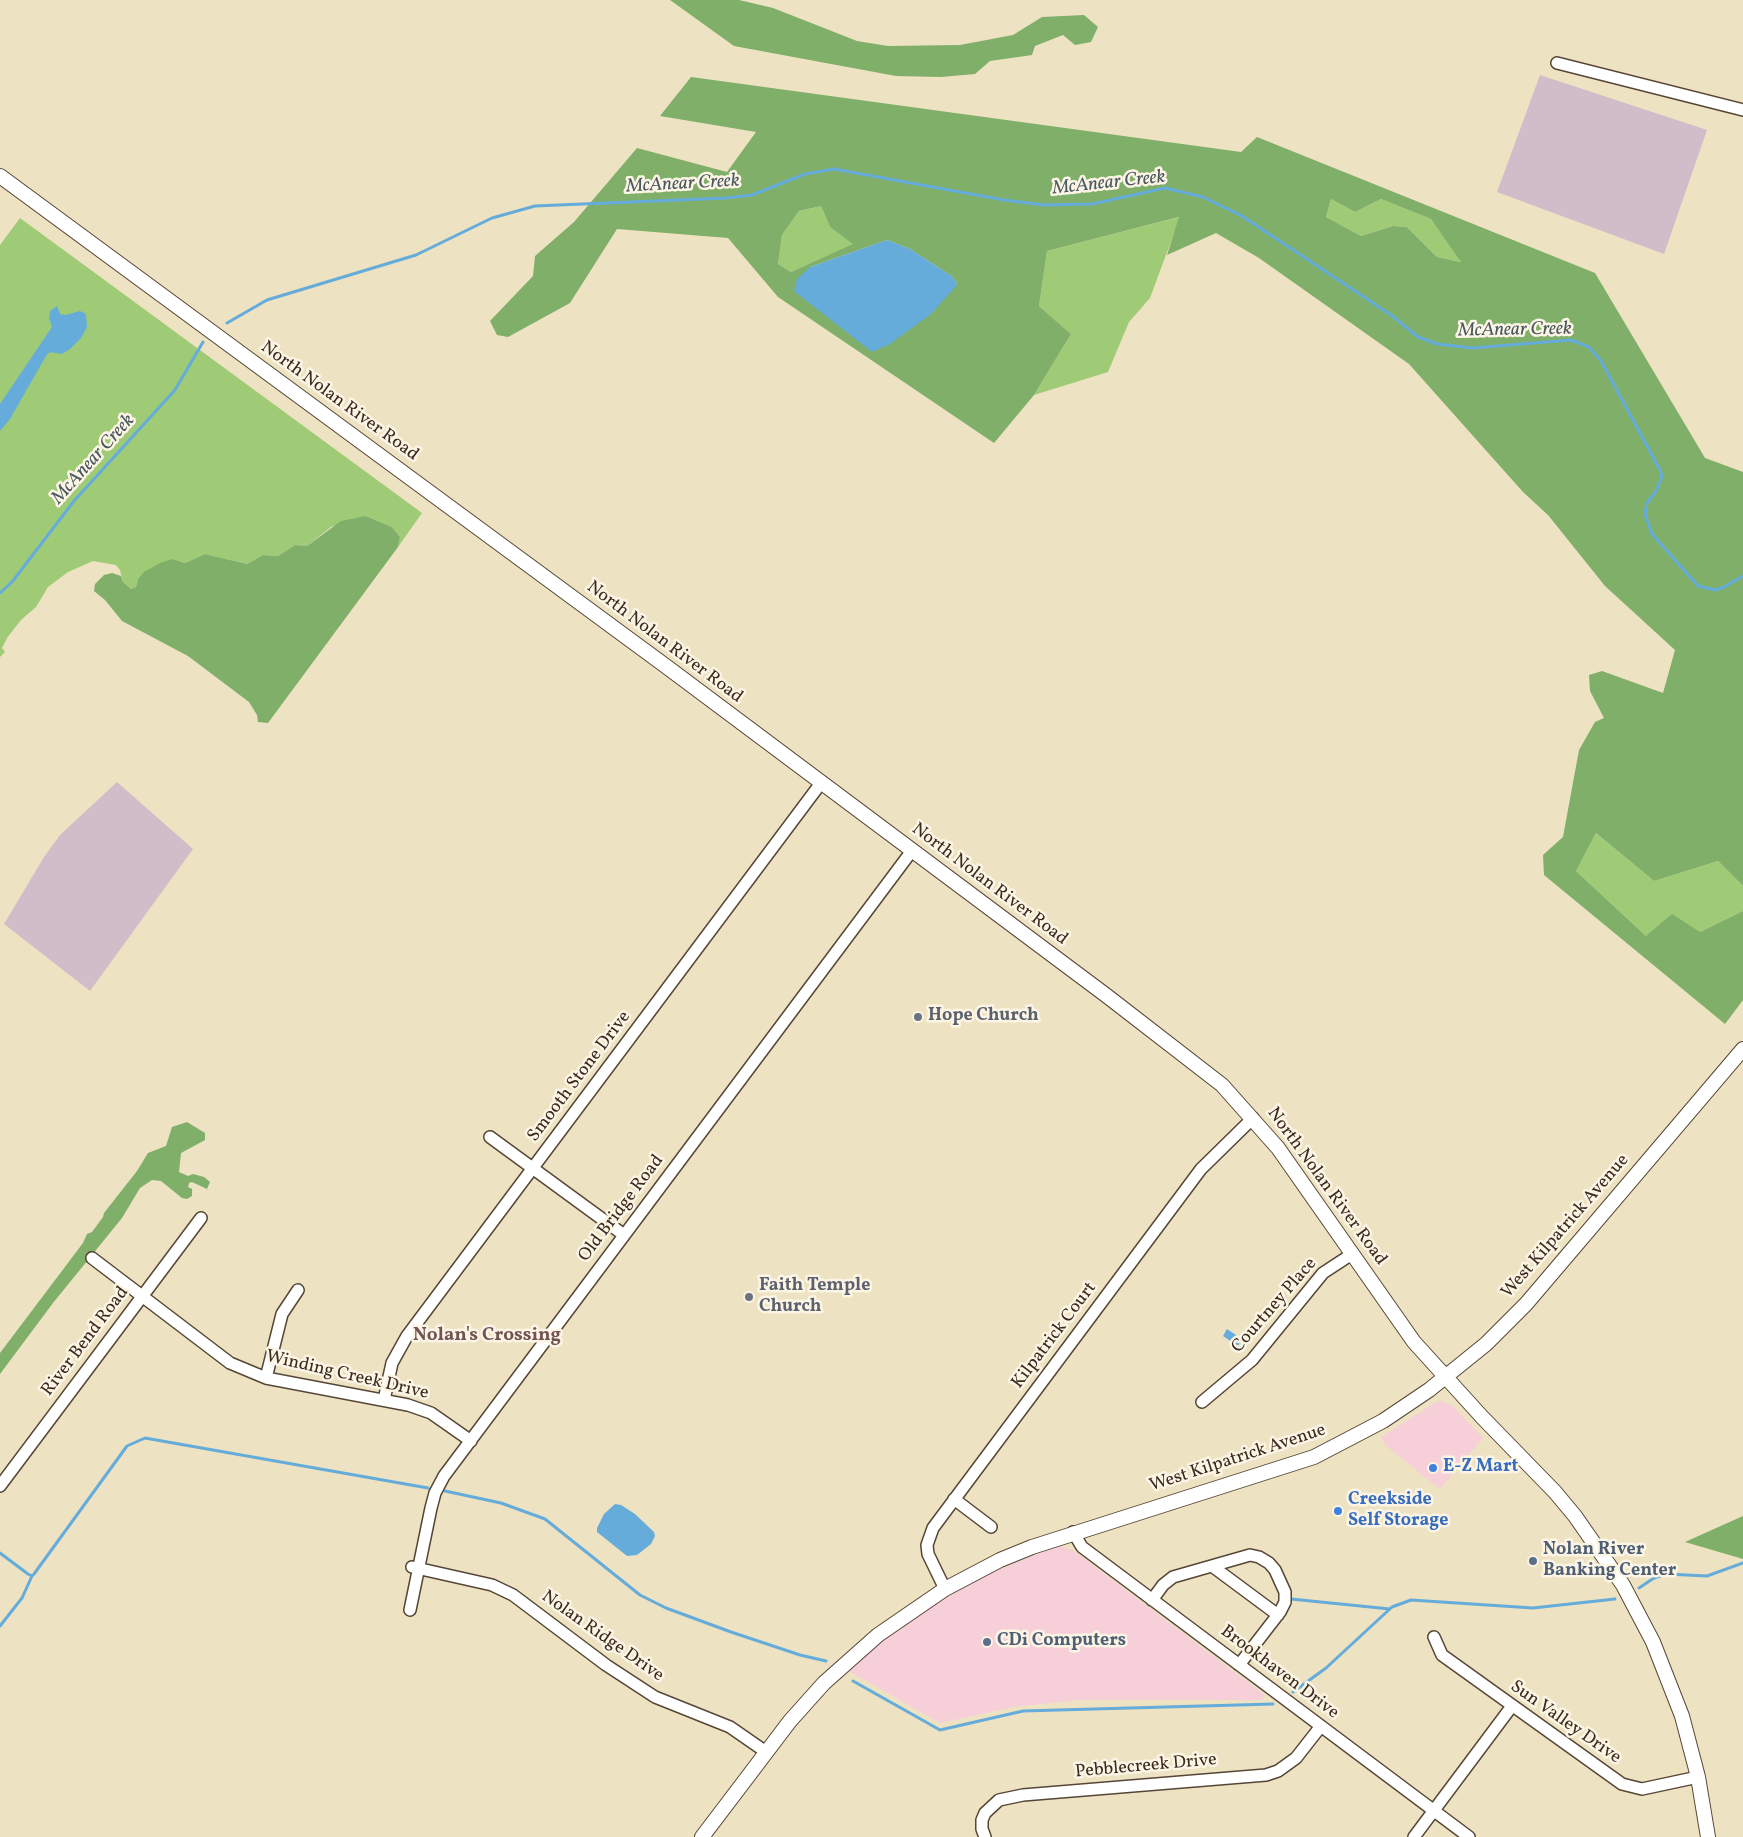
<!DOCTYPE html>
<style>
body{margin:0}
canvas{display:block;background:#ede2c1}
</style>
<canvas width="1743" height="1837"></canvas>
<script>
const c = document.querySelector('canvas').getContext('2d');
c.lineJoin = 'round';
function fillPath(path, color) { c.fillStyle = color; c.fill(path, 'evenodd'); }
const toPath = rows => new Path2D(rows.map(r => 'M' + r).join(''));
function trace(path, color, width, dash) { c.strokeStyle = color; c.lineWidth = width; c.lineCap = dash ? 'butt' : 'round'; c.setLineDash(dash || []); c.stroke(path); }
function label(font, color, halo, rows, align = 'center') {
  c.font = font + ' Vollkorn,serif'; c.lineWidth = 5; c.setLineDash([]); c.textBaseline = 'middle'; c.strokeStyle = halo; c.fillStyle = color; for (const [text, x, y, turn = 0] of rows) {
    c.save(); c.translate(x, y); c.rotate((+turn || 0) * Math.PI / 180); c.textAlign = isNaN(turn) ? turn : align; if (halo) c.strokeText(text, 0, 0); c.fillText(text, 0, 0); c.restore();
  }
}
fillPath(toPath([
 [1442,1401,1452,1405,1483,1438,1440,1489,1385,1445,1381,1437,1436,1402],
 [1059,1545,1074,1551,1265,1695,1262,1700,1079,1700,1013,1707,940,1723,847,1670,899,1628,965,1586,998,1570]
]), '#f6cfd8');
fillPath(toPath([
 [1540,75,1707,130,1664,254,1497,192],
 [117,782,193,849,90,991,4,924,44,857,60,835]
]), '#d1bdca');
fillPath(toPath([
 [1331,199,1355,212,1381,199,1431,219,1462,262,1437,257,1407,227,1393,226,1361,236,1326,217],
 [821,206,830,227,854,244,791,272,778,264,782,235,799,211],
 [1180,217,1150,298,1129,322,1108,372,1034,395,1071,334,1039,306,1047,251],
 [20,218,422,513,398,547,400,537,392,527,366,516,331,527,307,546,295,545,278,556,263,555,247,564,205,554,185,563,173,559,138,579,136,587,131,589,123,582,120,570,116,565,93,561,68,572,48,587,36,607,21,620,7,638,2,648,5,652,0,657,0,245],
 [1596,833,1654,881,1718,861,1743,886,1743,911,1700,932,1646,936,1576,871]
]), '#9fcb77');
fillPath(toPath([
 [670,0,739,0,773,8,857,41,888,46,960,45,1013,35,1042,17,1084,15,1098,27,1091,42,1075,45,1063,35,1035,46,1032,55,990,61,975,74,941,77,896,76,734,46],
 [691,77,1241,152,1257,137,1595,273,1705,458,1743,472,1743,886,1718,861,1654,881,1596,833,1576,871,1646,936,1672,914,1700,932,1743,911,1743,1000,1725,1024,1544,875,1543,855,1563,837,1579,750,1595,722,1604,718,1590,691,1589,675,1602,671,1663,693,1675,650,1605,586,1548,515,1523,492,1409,364,1259,258,1216,233,1167,255,1179,217,1047,251,1039,306,1071,334,1034,395,994,443,778,297,728,238,617,229,570,303,508,337,497,335,490,321,533,276,535,256,574,222,637,148,727,172,756,132,660,116],
 [1331,199,1355,212,1381,199,1431,219,1461,262,1437,257,1407,227,1393,226,1361,236,1326,217],
 [821,206,830,227,853,244,791,272,778,264,782,235,799,211],
 [887,240,910,249,953,277,957,285,810,267],
 [366,516,392,527,400,537,398,547,268,723,258,722,257,715,249,702,188,656,122,621,105,600,94,591,95,584,104,575,112,573,121,576,123,582,131,589,136,587,138,579,144,572,160,563,173,559,185,563,205,554,247,564,263,555,278,556,295,545,307,546,341,521],
 [187,1122,205,1133,205,1140,181,1153,179,1172,188,1176,193,1174,204,1177,210,1182,207,1189,192,1182,189,1183,188,1187,192,1189,192,1196,187,1199,182,1198,161,1181,152,1180,140,1188,122,1218,53,1303,0,1374,0,1353,83,1243,87,1234,92,1232,103,1217,104,1213,137,1171,148,1153,166,1146,172,1127],
 [1743,1516,1743,1559,1685,1542]
]), '#7faf68');
fillPath(toPath([
 [887,240,910,249,953,277,957,285,931,314,890,344,872,352,794,291,797,279,810,267],
 [57,306,60,314,66,315,80,311,86,314,87,327,81,338,70,349,62,354,50,352,46,356,10,419,0,431,0,404,52,327,49,318,50,311],
 [1227,1329,1242,1339,1238,1346,1223,1336],
 [615,1504,621,1505,635,1514,654,1532,655,1536,651,1544,637,1555,627,1556,597,1532,597,1528,604,1514]
]), '#65acdb');
trace(toPath([
 [227,323,267,300,416,255,492,218,535,206,726,198,752,195,805,174,834,169,1004,200,1044,205,1092,204,1165,188,1203,197,1242,216,1391,315,1418,337,1437,344,1472,348,1571,340,1589,347,1601,361,1660,470,1662,477,1656,491,1647,503,1645,514,1652,534,1698,586,1715,590,1724,587,1743,576],
 [0,593,12,582,74,501,175,390,203,342],
 [445,1491,501,1503,545,1519,640,1595,666,1608,731,1632,800,1655,826,1661],
 [0,1553,28,1574,32,1576,34,1574,127,1446,145,1438,428,1488],
 [1639,1588,1654,1578,1666,1574,1707,1576,1743,1563],
 [1291,1599,1390,1609],
 [0,1626,22,1598,32,1576],
 [853,1681,940,1730,1023,1711,1273,1704],
 [1293,1692,1326,1668,1392,1607,1411,1600,1533,1608,1615,1599]
]), '#65acdb', 3);
const minor = toPath([
 [1557,63,1743,110],
 [490,1137,624,1235],
 [92,1258,230,1363,266,1378,408,1405,431,1413,471,1441],
 [266,1378,282,1314,298,1290],
 [384,1400,392,1363,407,1336,821,783],
 [1202,1402,1252,1360,1323,1273,1352,1254],
 [0,1486,201,1218],
 [954,1499,991,1527],
 [1073,1532,1082,1547,1469,1837],
 [1212,1566,1278,1615],
 [412,1567,492,1585,513,1595,606,1665,655,1697,730,1727,766,1752],
 [945,1589,928,1554,927,1545,933,1528,1201,1169,1253,1118],
 [1152,1600,1163,1585,1173,1577,1250,1555,1259,1557,1269,1563,1275,1570,1285,1592,1285,1602,1280,1612,1239,1665],
 [410,1610,431,1508,435,1493,444,1476,911,852],
 [1434,1637,1442,1655,1622,1784,1642,1789,1698,1777],
 [985,1837,982,1829,982,1820,985,1813,999,1800,1023,1795,1266,1775,1278,1771,1296,1758,1321,1726],
 [1414,1837,1512,1706]
]);
const major = toPath([
 [0,176,667,667,1107,996,1222,1085,1278,1148,1414,1342,1482,1417,1555,1492,1575,1516,1623,1585,1653,1642,1682,1716,1698,1777,1708,1837],
 [702,1837,790,1721,824,1683,878,1635,945,1589,1000,1560,1032,1547,1314,1457,1383,1421,1429,1390,1486,1344,1526,1304,1743,1049]
]);
trace(minor, '#564636', 14);
trace(major, '#564636', 16);
trace(minor, '#fff', 11);
trace(major, '#fff', 14);
for (const [x, y, r, color] of [
 [918,1017,5,"#6b7280"],
 [749,1297,5,"#6b7280"],
 [1433,1468,5,"#3f7fe0"],
 [1338,1511,5,"#3f7fe0"],
 [1533,1561,5,"#5c6f8a"],
 [987,1642,5,"#5c6f8a"]
]) { const dot = new Path2D(); dot.arc(x, y, r, 0, 2 * Math.PI); c.fillStyle = color; c.fill(dot); trace(dot, '#fcf5e5', 2); }
label('18px', '#3b2a1e', '#fcf5e5', [
 ["North Nolan River Road",339,402,36],
 ["North Nolan River Road",664,643,37],
 ["North Nolan River Road",989,885,37],
 ["Smooth Stone Drive",580,1077,-53],
 ["North Nolan River Road",1326,1187,54],
 ["Old Bridge Road",622,1209,-53],
 ["West Kilpatrick Avenue",1566,1227,-49],
 ["Courtney Place",1275,1306,-49],
 ["Kilpatrick Court",1055,1336,-53],
 ["River Bend Road",86,1342,-53],
 ["Winding Creek Drive",347,1376,13],
 ["West Kilpatrick Avenue",1238,1459,-18],
 ["Nolan Ridge Drive",602,1637,35],
 ["Brookhaven Drive",1279,1673,37],
 ["Sun Valley Drive",1565,1723,35],
 ["Pebblecreek Drive",1146,1767,-5]
]);
label('bold 18px', '#5b616d', '#fcf5e5', [
 ["Hope Church",928,1017],
 ["Faith Temple",759,1287],
 ["Church",759,1308]
], 'left');
label('bold 18px', '#366cbe', '#fcf5e5', [
 ["E-Z Mart",1443,1468],
 ["Creekside",1348,1501],
 ["Self Storage",1348,1522]
], 'left');
label('bold 18px', '#4e5e75', '#fcf5e5', [
 ["Nolan River",1543,1551],
 ["Banking Center",1543,1572],
 ["CDi Computers",997,1642]
], 'left');
label('italic 19px', '#4a5860', '#fcf5e5', [
 ["McAnear Creek",1109,184,-6],
 ["McAnear Creek",683,185,-3],
 ["McAnear Creek",1515,331,-1],
 ["McAnear Creek",94,460,-48]
]);
label('bold 19px', '#725354', '#fcf5e5', [
 ["Nolan's Crossing",487,1337]
]);
</script>
